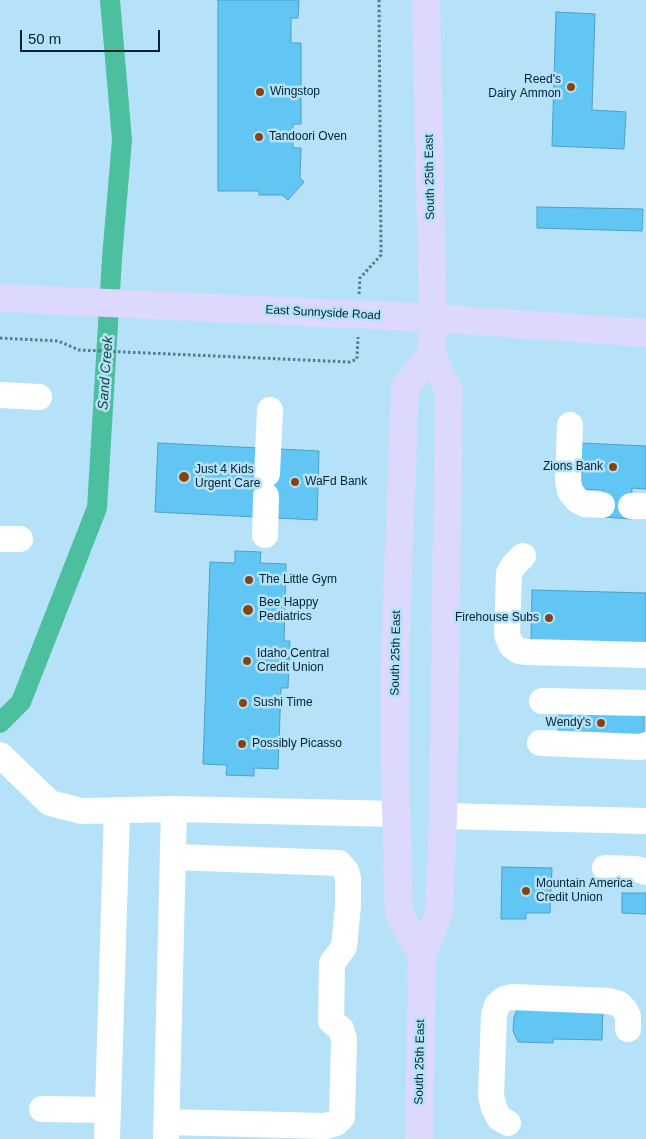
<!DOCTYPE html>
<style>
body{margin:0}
#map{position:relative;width:646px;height:1139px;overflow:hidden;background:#b5e2f9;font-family:Helvetica,sans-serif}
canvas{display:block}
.scale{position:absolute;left:20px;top:30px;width:140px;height:22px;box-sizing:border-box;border:2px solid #012230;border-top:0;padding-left:6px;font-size:15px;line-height:18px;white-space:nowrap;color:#012230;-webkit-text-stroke:4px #b5e2f9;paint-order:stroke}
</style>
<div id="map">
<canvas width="646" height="1139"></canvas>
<div class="scale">50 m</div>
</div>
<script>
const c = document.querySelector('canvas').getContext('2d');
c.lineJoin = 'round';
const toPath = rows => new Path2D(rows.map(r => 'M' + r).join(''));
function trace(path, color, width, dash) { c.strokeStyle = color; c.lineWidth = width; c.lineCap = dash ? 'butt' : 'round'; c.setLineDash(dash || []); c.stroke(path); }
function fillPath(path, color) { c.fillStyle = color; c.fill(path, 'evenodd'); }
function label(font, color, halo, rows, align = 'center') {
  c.font = font + ' Helvetica,sans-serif'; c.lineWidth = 5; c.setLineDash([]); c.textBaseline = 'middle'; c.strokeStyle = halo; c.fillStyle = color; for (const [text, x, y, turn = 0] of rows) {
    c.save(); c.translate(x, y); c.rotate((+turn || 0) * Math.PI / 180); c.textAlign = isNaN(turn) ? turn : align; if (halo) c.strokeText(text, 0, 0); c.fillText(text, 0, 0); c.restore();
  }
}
trace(toPath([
 [0,723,21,702,97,508,112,258,122,140,110,0]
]), '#4cbf9e', 20);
const building = toPath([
 [218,0,299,0,298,18,291,18,291,43,301,43,301,124,293,124,293,148,301,148,300,178,304,182,288,200,282,195,259,195,259,191,218,191,218,0],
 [556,12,595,14,592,110,626,112,624,149,552,146,556,12],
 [537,207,643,209,642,231,537,228,537,207],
 [158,443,319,451,317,520,155,512,158,443],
 [581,443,646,446,646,489,632,488,631,519,602,517,603,490,580,489,581,443],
 [235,551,261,552,260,563,286,564,284,641,290,641,288,688,281,688,278,769,254,768,254,776,226,775,227,765,203,764,210,562,235,563,235,551],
 [532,590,646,593,646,643,531,640,532,590],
 [559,709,644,712,644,737,558,735,559,709],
 [502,867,552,868,550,913,526,913,526,919,501,919,502,867],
 [622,893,646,893,646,914,622,913,622,893],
 [519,1006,603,1008,602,1040,553,1039,553,1043,518,1042,513,1031,514,1017,519,1006]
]);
fillPath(building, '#62c6f5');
trace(building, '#509ec2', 1);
trace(toPath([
 [359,294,360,278,381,255,379,0],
 [0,338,58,341,79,350,350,362,357,359,358,337]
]), '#547a8d', 3, [2.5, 2.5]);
trace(toPath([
 [0,395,39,397],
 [570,425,568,481,570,491,577,500,585,504,602,505],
 [267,474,270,410],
 [631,506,646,506],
 [265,535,266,496],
 [0,539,20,539],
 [523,556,514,565,509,573,507,635,511,645,519,651,528,652,646,655],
 [542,701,646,703],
 [540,743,641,747,646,745],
 [0,755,50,803,81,811,174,809,396,814],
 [443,816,646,821],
 [605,868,636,869,646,872],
 [42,1109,108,1110],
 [167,1122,326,1126,336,1123,342,1117,344,1039,341,1029,331,1021,332,963,344,947,348,906,348,878,346,871,339,863,173,857],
 [508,1123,499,1118,494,1108,491,1095,494,1015,497,1005,504,999,512,997,609,1001,619,1004,625,1010,628,1016,628,1029],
 [166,1138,174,809],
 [107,1139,117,810]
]), '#fff', 26);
trace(toPath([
 [0,298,433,318,646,333],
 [422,956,399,913,395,772,395,659,405,387,431,354],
 [419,1139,422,956,439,914,443,816,449,391,431,354,433,318,426,0]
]), '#ddd8fe', 28);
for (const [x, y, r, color] of [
 [571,87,5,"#854213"],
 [260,92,5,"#854213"],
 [259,137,5,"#854213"],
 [613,467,5,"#854213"],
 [184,477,6,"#854213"],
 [295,482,5,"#854213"],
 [249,580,5,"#854213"],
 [248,610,6,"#854213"],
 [549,618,5,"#854213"],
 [247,661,5,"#854213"],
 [243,703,5,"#854213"],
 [601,723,5,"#854213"],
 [242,744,5,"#854213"],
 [526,891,5,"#854213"]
]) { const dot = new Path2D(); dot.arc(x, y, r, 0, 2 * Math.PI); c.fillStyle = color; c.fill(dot); trace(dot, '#b5e2f9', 2); }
label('12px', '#012230', '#b5e2f9', [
 ["Reed's",561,80,"right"],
 ["Dairy Ammon",561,94,"right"],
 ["Wingstop",270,92],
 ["Tandoori Oven",269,137],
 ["Zions Bank",603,467,"right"],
 ["Just 4 Kids",195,470],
 ["Urgent Care",195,484],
 ["WaFd Bank",305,482],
 ["The Little Gym",259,580],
 ["Bee Happy",259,603],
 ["Pediatrics",259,617],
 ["Firehouse Subs",539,618,"right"],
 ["Idaho Central",257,654],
 ["Credit Union",257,668],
 ["Sushi Time",253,703],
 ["Wendy's",591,723,"right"],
 ["Possibly Picasso",252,744],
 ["Mountain America",536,884],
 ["Credit Union",536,898]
], 'left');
label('12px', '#012230', '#b5e2f9', [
 ["South 25th East",430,177,-91],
 ["East Sunnyside Road",323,313,3],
 ["South 25th East",396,653,-89],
 ["South 25th East",420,1062,-89]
]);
label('italic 14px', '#144537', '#b5e2f9', [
 ["Sand Creek",106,373,-86]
]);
</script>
